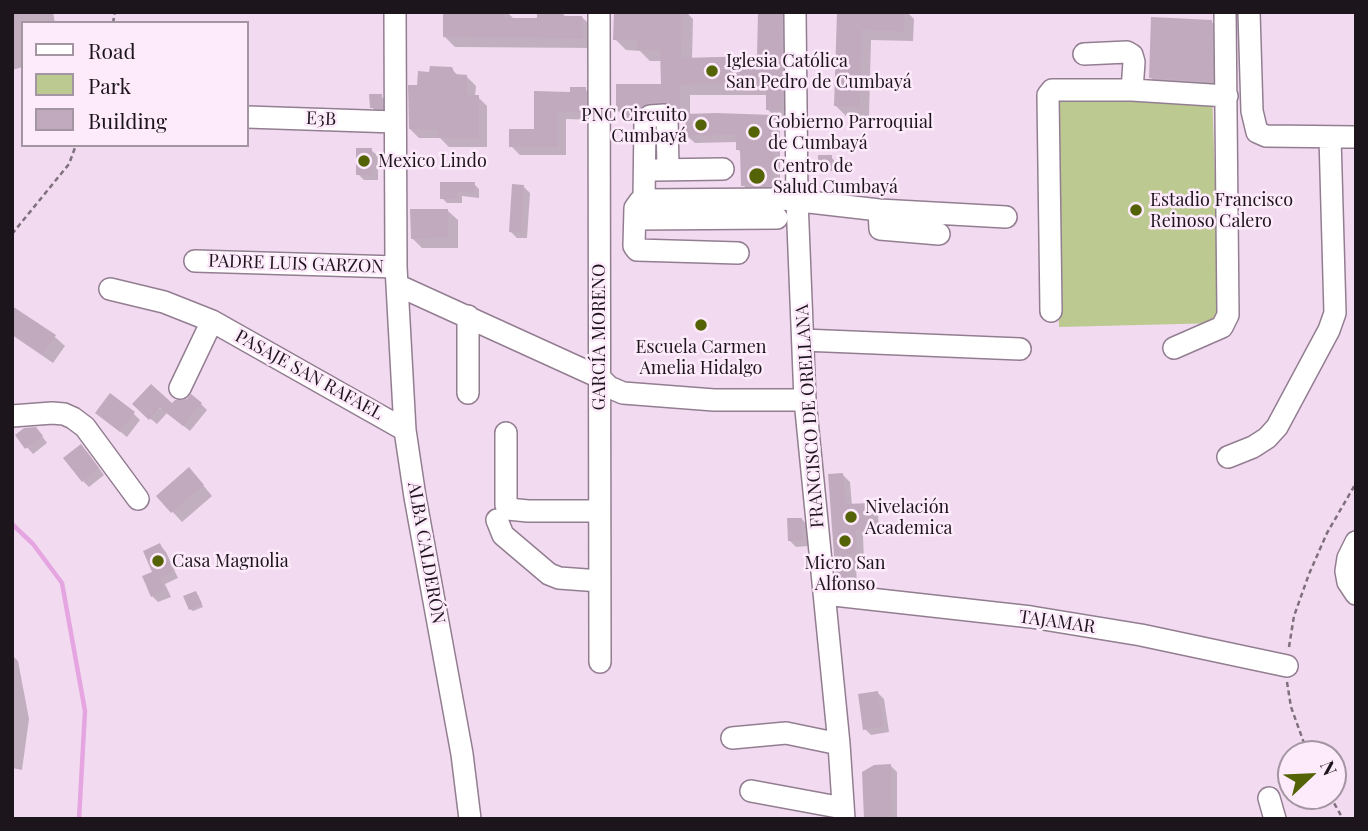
<!DOCTYPE html>
<meta charset="utf-8">
<style>
body{margin:0}
#map{position:relative;width:1368px;height:831px;overflow:hidden;background:#f2dbf0;font-family:"Playfair Display",serif}
canvas{display:block}
.frame{position:absolute;inset:0;border:14px solid #1d151c;pointer-events:none}
.legend{position:absolute;left:21px;top:21px;width:228px;height:126px;box-sizing:border-box;background:#fdeafb;border:2px solid #a395a2;margin:0;padding:9px 12px;list-style:none;font-size:21px;color:#1d151c}
.legend li{display:flex;align-items:center;gap:14px;height:35px}
.legend b{width:35px;border:2px solid #a395a2}
.north{position:absolute;left:1277px;top:740px;width:70px;height:70px;box-sizing:border-box;background:#fdeafb;border:2px solid #a395a2;border-radius:50%;rotate:67deg;font-size:19px;font-weight:700;line-height:28px;text-align:center;color:#1d151c}
.north::after{content:'';display:block;margin:auto;width:24px;height:32px;background:#556307;clip-path:polygon(50% 0,100% 100%,50% 72%,0 100%)}
</style>
<div id="map">
<canvas width="1368" height="831"></canvas>
<div class="frame"></div>
<ul class="legend">
<li><b style="height:9px;background:#fff"></b>Road</li>
<li><b style="height:19px;background:#bcca91"></b>Park</li>
<li><b style="height:19px;background:#c1aabe"></b>Building</li>
</ul>
<div class="north">N</div>
</div>
<script>
const c = document.querySelector('canvas').getContext('2d');
c.lineJoin = 'round';
function fillPath(path, color) { c.fillStyle = color; c.fill(path, 'evenodd'); }
const toPath = rows => new Path2D(rows.map(r => 'M' + r).join(''));
function trace(path, color, width, dash) { c.strokeStyle = color; c.lineWidth = width; c.lineCap = dash ? 'butt' : 'round'; c.setLineDash(dash || []); c.stroke(path); }
function label(font, color, halo, rows, align = 'center') {
  c.font = font + ' "Playfair Display",serif'; c.lineWidth = 5; c.setLineDash([]); c.textBaseline = 'middle'; c.strokeStyle = halo; c.fillStyle = color; for (const [text, x, y, turn = 0] of rows) {
    c.save(); c.translate(x, y); c.rotate((+turn || 0) * Math.PI / 180); c.textAlign = isNaN(turn) ? turn : align; if (halo) c.strokeText(text, 0, 0); c.fillText(text, 0, 0); c.restore();
  }
}
fillPath(toPath([
 [1212,92,1220,323,1059,327,1051,97]
]), '#bcca91');
fillPath(toPath([
 [12,12,53,12,55,23,23,23,23,67,12,70],
 [445,12,507,12,514,19,538,20,561,12,566,17,582,17,592,27,592,48,455,47,445,37],
 [616,12,686,12,693,19,692,59,759,58,760,12,790,12,793,121,777,121,780,124,780,193,751,193,743,185,742,154,738,149,738,142,695,143,687,136,687,118,682,114,660,114,648,122,629,122,617,110,663,86,662,61,650,61,640,51,626,50,615,39],
 [690,95,768,95,768,110,775,116,690,116],
 [839,12,907,12,914,19,913,41,871,40,869,116,846,116,836,106],
 [1211,21,1225,35,1225,94,1164,91,1150,77],
 [451,69,459,76,467,77,476,86,475,97,478,97,487,106,487,147,449,147,440,138,419,138,410,129,419,87,431,74],
 [585,89,594,98,594,120,566,119,566,155,520,155,511,146,536,131,571,93],
 [381,96,387,102,388,114,378,114,372,107],
 [371,150,378,156,378,180,364,180,358,174],
 [831,157,834,160,834,171,823,171,820,168],
 [474,184,479,189,479,198,462,196,462,203,447,203,442,198],
 [524,187,530,193,527,238,517,238,510,231],
 [448,211,458,220,458,248,422,248,412,238],
 [12,308,55,337,65,346,53,363,12,335],
 [201,404,207,410,190,431,167,413,157,424,141,411],
 [134,414,140,420,127,437,104,419],
 [17,436,42,436,47,443,33,454],
 [87,452,104,475,89,487,83,481],
 [843,475,850,482,852,506,871,505,878,512,879,536,863,536,864,559,856,563,857,590,845,589,838,581],
 [198,479,212,496,182,522,158,496],
 [802,519,808,526,808,546,796,547,789,540],
 [160,545,166,552,178,578,165,584,171,597,158,602,152,596],
 [198,595,203,607,193,611,190,609],
 [12,655,18,661,29,719,22,770,12,768],
 [878,693,884,699,889,732,871,735,865,729],
 [891,766,897,772,897,819,866,819]
]), '#0003');
trace(toPath([
 [12,524,33,544,62,583,85,711,79,819]
]), '#e5a5e0', 4.5);
fillPath(toPath([
 [443,12,504,12,504,18,537,18,537,12,562,12,562,16,582,16,583,39,443,37],
 [614,12,682,12,681,58,757,56,758,12,782,12,782,110,766,110,766,84,680,85,680,112,669,103,663,102,648,103,636,111,616,111,616,84,661,84,660,50,637,50,637,41,613,40],
 [837,12,904,12,904,32,862,30,860,107,834,106],
 [1151,17,1212,20,1213,82,1149,78],
 [430,66,452,67,455,74,467,75,467,95,479,95,479,139,438,138,438,130,409,129,408,85,417,85,418,71,429,72],
 [570,87,586,87,586,112,558,112,558,147,509,147,509,129,534,129,534,91,570,92],
 [369,94,382,94,382,108,370,108],
 [716,113,773,115,773,186,741,186,740,150,736,150,736,135,686,136,685,114],
 [356,148,372,148,372,175,356,175],
 [818,155,832,155,832,169,818,169],
 [440,182,475,182,474,193,457,192,457,199,440,199],
 [512,184,524,185,521,233,509,232],
 [410,209,448,209,449,238,411,239],
 [12,306,56,335,43,355,12,334],
 [151,384,172,403,175,400,187,399,191,394,202,403,183,426,160,408,149,420,132,404],
 [110,393,135,412,120,432,95,413],
 [36,427,43,436,25,449,15,435,24,428],
 [81,444,99,468,82,482,63,458],
 [189,467,204,485,171,513,156,496],
 [843,473,846,504,871,503,872,529,856,530,857,551,849,555,851,584,836,582,828,474],
 [787,518,802,518,803,541,788,541],
 [160,543,173,572,160,578,165,590,151,597,142,576,152,572,143,551],
 [196,591,202,604,189,610,183,596],
 [878,691,884,727,863,730,858,694],
 [891,764,892,819,864,819,862,772,874,765]
]), '#c1aabe');
const minor = toPath([
 [395,12,396,267,405,430,415,497,462,754,470,819],
 [599,12,600,662],
 [795,12,797,200,805,400,839,744,844,819],
 [1249,12,1252,111,1257,132,1266,136,1356,137],
 [1084,54,1127,52,1132,55,1134,62,1132,90],
 [247,117,395,122],
 [654,170,723,169],
 [644,200,645,121,650,116,664,115,667,118,668,169],
 [879,210,880,229,939,234],
 [635,219,777,218],
 [738,253,637,250,634,246,635,208,640,201,644,200,783,199,879,210,1006,217],
 [195,261,396,267],
 [397,285,599,377,609,387,623,393,714,400,805,400],
 [110,289,164,302,212,321,405,430],
 [1051,311,1048,95,1052,90,1132,90,1227,96],
 [803,340,1020,349],
 [1174,348,1222,327,1228,315,1225,12],
 [180,388,212,321],
 [468,393,468,316],
 [12,416,52,413,64,414,73,418,85,427,138,499],
 [506,433,506,505,508,509,528,511,599,511],
 [1228,457,1253,447,1267,438,1277,427,1329,330,1335,313,1330,137],
 [497,520,503,535,549,574,559,578,600,581],
 [1356,542,1348,558,1346,571,1348,582,1356,594],
 [825,594,1031,617,1141,635,1287,666],
 [732,738,786,733,839,744],
 [751,791,843,808],
 [1269,798,1275,819]
]);
trace(minor, '#937e91', 24);
trace(toPath([
 [113,23,115,12],
 [12,234,69,164,76,145],
 [1289,647,1294,616,1309,574,1327,533,1356,483],
 [1287,682,1291,707,1308,754],
 [1330,796,1343,819]
]), '#7f707d', 2.5, [5, 3.5]);
trace(minor, '#fff', 21);
for (const [x, y, r, color] of [
 [712,71,7,"#556307"],
 [701,125,7,"#556307"],
 [754,132,7,"#556307"],
 [364,161,7,"#556307"],
 [757,176,9,"#556307"],
 [1136,210,7,"#556307"],
 [701,325,7,"#556307"],
 [851,517,7,"#556307"],
 [845,541,7,"#556307"],
 [158,561,7,"#556307"]
]) { const dot = new Path2D(); dot.arc(x, y, r, 0, 2 * Math.PI); c.fillStyle = color; c.fill(dot); trace(dot, '#fdeafb', 2.5); }
label('18px', '#1d151c', '#fdeafb', [
 ["Iglesia Católica",726,61],
 ["San Pedro de Cumbayá",726,82],
 ["PNC Circuito",687,115,"right"],
 ["Cumbayá",687,136,"right"],
 ["Gobierno Parroquial",768,122],
 ["de Cumbayá",768,143],
 ["Mexico Lindo",378,161],
 ["Centro de",773,166],
 ["Salud Cumbayá",773,187],
 ["Estadio Francisco",1150,200],
 ["Reinoso Calero",1150,221],
 ["Escuela Carmen",701,347,"center"],
 ["Amelia Hidalgo",701,368,"center"],
 ["Nivelación",865,507],
 ["Academica",865,528],
 ["Casa Magnolia",172,561],
 ["Micro San",845,563,"center"],
 ["Alfonso",845,584,"center"]
], 'left');
label('18px', '#1d151c', '#fdeafb', [
 ["E3B",321,119,2],
 ["PADRE LUIS GARZON",296,264,2],
 ["GARCÍA MORENO",599,337,-90],
 ["PASAJE SAN RAFAEL",309,375,29],
 ["FRANCISCO DE ORELLANA",810,416,-94],
 ["ALBA CALDERÓN",426,553,80],
 ["TAJAMAR",1057,622,8]
]);
</script>
